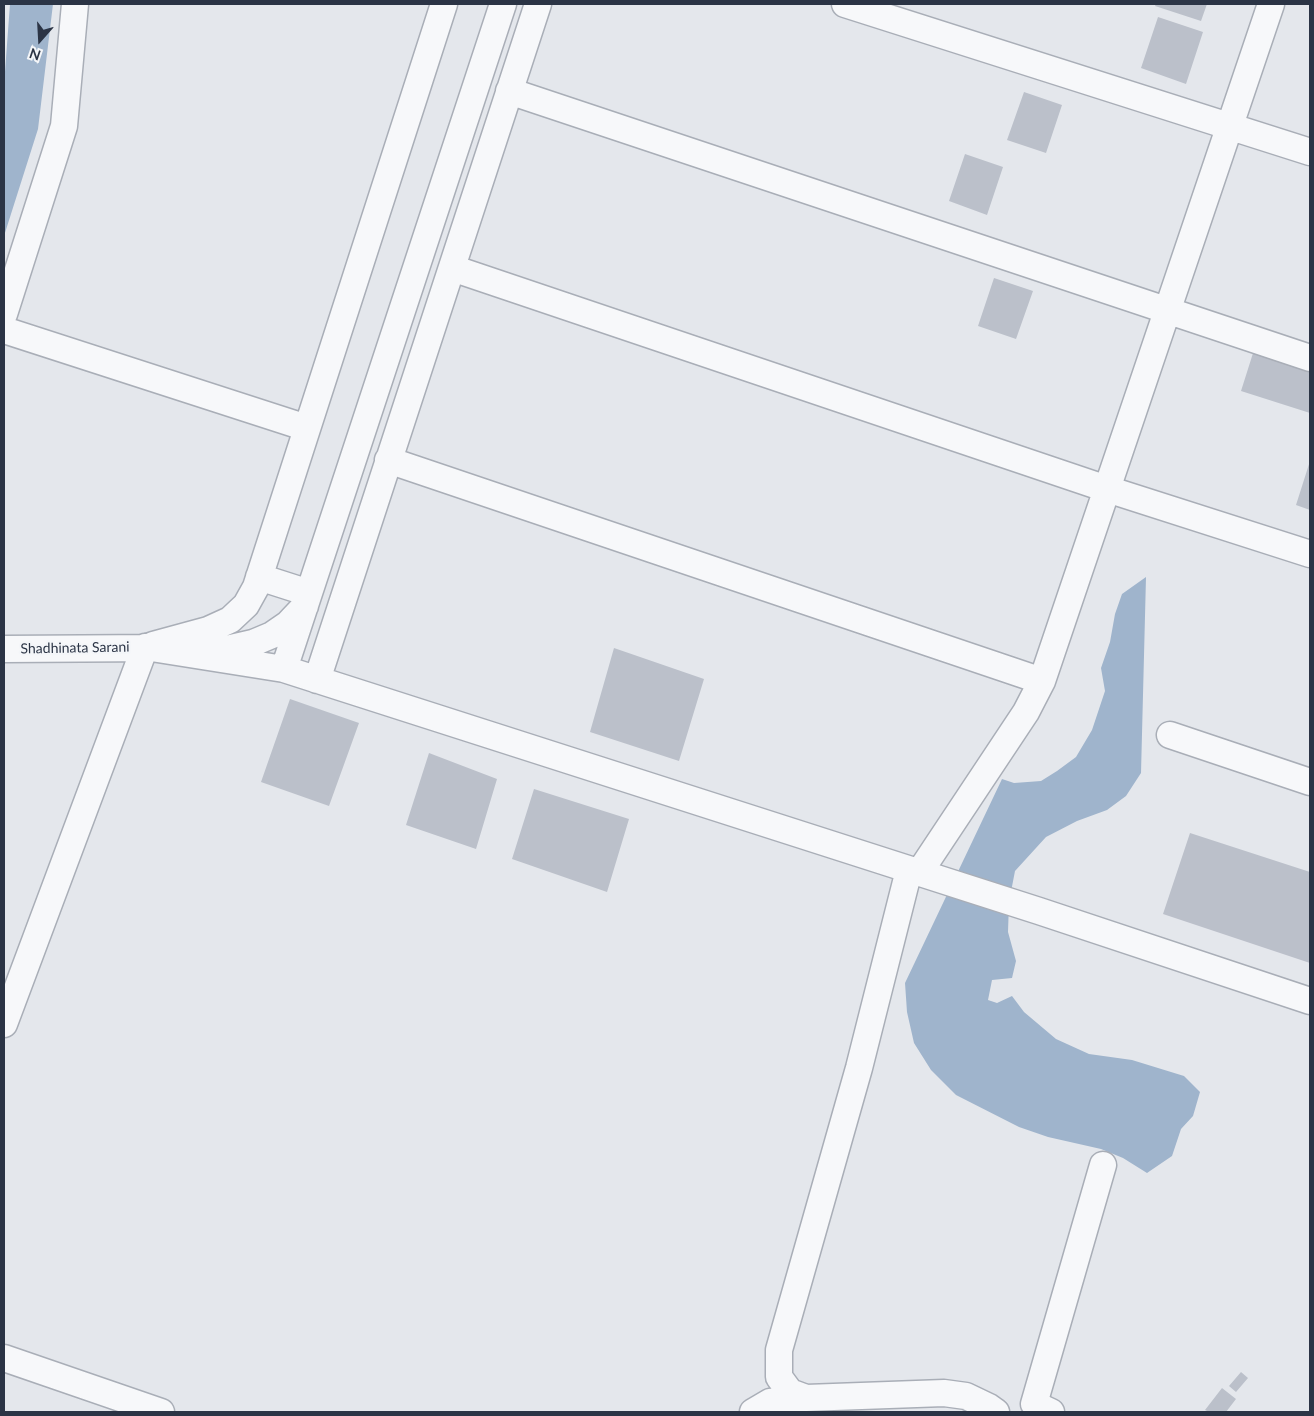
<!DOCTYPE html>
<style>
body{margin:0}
#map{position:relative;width:1314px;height:1416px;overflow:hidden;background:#e4e7ec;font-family:Lato,sans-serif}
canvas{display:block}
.frame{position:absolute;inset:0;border:5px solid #2b3445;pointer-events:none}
.north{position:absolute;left:15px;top:15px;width:50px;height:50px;-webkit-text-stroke:4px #f4f6f9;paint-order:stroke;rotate:199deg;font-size:14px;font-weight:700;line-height:20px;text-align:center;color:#2b3445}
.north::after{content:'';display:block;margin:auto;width:18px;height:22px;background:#2b3445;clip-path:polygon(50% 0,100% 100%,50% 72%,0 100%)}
</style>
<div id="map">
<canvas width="1314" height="1416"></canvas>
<div class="frame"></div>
<div class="north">N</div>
</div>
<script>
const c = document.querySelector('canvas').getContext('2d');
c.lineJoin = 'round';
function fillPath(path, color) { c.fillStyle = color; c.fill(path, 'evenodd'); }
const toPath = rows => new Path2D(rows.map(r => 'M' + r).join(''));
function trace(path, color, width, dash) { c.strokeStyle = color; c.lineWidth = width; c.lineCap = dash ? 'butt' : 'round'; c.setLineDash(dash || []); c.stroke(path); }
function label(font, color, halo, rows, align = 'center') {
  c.font = font + ' Lato,sans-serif'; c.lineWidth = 4.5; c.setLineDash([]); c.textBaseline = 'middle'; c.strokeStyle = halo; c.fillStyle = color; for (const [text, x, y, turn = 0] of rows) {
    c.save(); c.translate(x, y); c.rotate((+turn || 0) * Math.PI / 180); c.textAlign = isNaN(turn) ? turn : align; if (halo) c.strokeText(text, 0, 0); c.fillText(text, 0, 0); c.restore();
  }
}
fillPath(toPath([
 [10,4,53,4,38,129,4,236,4,85],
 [1146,577,1141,773,1126,796,1107,810,1077,821,1046,837,1015,871,1009,902,1008,932,1016,961,1012,978,992,980,988,1000,997,1003,1012,996,1024,1012,1056,1039,1089,1054,1132,1060,1184,1076,1200,1092,1193,1116,1181,1129,1172,1156,1147,1173,1123,1158,1101,1149,1048,1137,1019,1127,956,1095,931,1070,914,1043,907,1012,905,983,1002,779,1014,783,1041,781,1057,771,1076,757,1092,730,1105,691,1101,668,1110,642,1115,614,1122,594]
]), '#9fb4cc');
fillPath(toPath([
 [1156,4,1207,4,1201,21,1155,6],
 [1158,17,1203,32,1186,84,1141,68],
 [1024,92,1062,105,1046,153,1007,140],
 [965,154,1003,167,987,215,949,201],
 [994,278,1033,291,1016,339,978,326],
 [1254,350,1310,368,1310,413,1241,391],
 [1310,461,1310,510,1296,505],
 [614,648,704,679,679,761,590,732],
 [290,699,359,723,329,806,261,782],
 [429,753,497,779,476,849,406,825],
 [534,789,629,819,607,892,512,859],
 [1190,833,1310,872,1310,963,1163,914],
 [1241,1372,1248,1378,1236,1392,1229,1386],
 [1222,1388,1236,1399,1226,1412,1209,1412,1205,1410]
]), '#bbc0ca');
const minor = toPath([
 [845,4,1310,152],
 [509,91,1310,358],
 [452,268,1107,489,1310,554],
 [4,314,64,126,75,4],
 [4,330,307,428],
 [388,460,1042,681],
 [259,577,309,593],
 [153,645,208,630,230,620,246,605,256,587,444,4],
 [145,647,284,669,1039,911,1310,1001],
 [4,649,160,648],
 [212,650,227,649,253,643,272,635,288,624,305,606],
 [284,669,503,4],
 [317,680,538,4],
 [1170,735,1310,782],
 [909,870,859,1068,779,1350,779,1377,790,1392,806,1398,944,1393,966,1396,989,1407,996,1412],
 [919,873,1026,712,1042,681,1271,4],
 [4,1024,145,647],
 [4,1358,161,1412],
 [753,1412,770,1402,806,1398],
 [1051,1412,1034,1404,1103,1165]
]);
trace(minor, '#a9aeb7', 29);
trace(minor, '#f7f8fa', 26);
label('14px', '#2b3445', '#f4f6f9', [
 ["Shadhinata Sarani",75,648,-1]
]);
</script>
